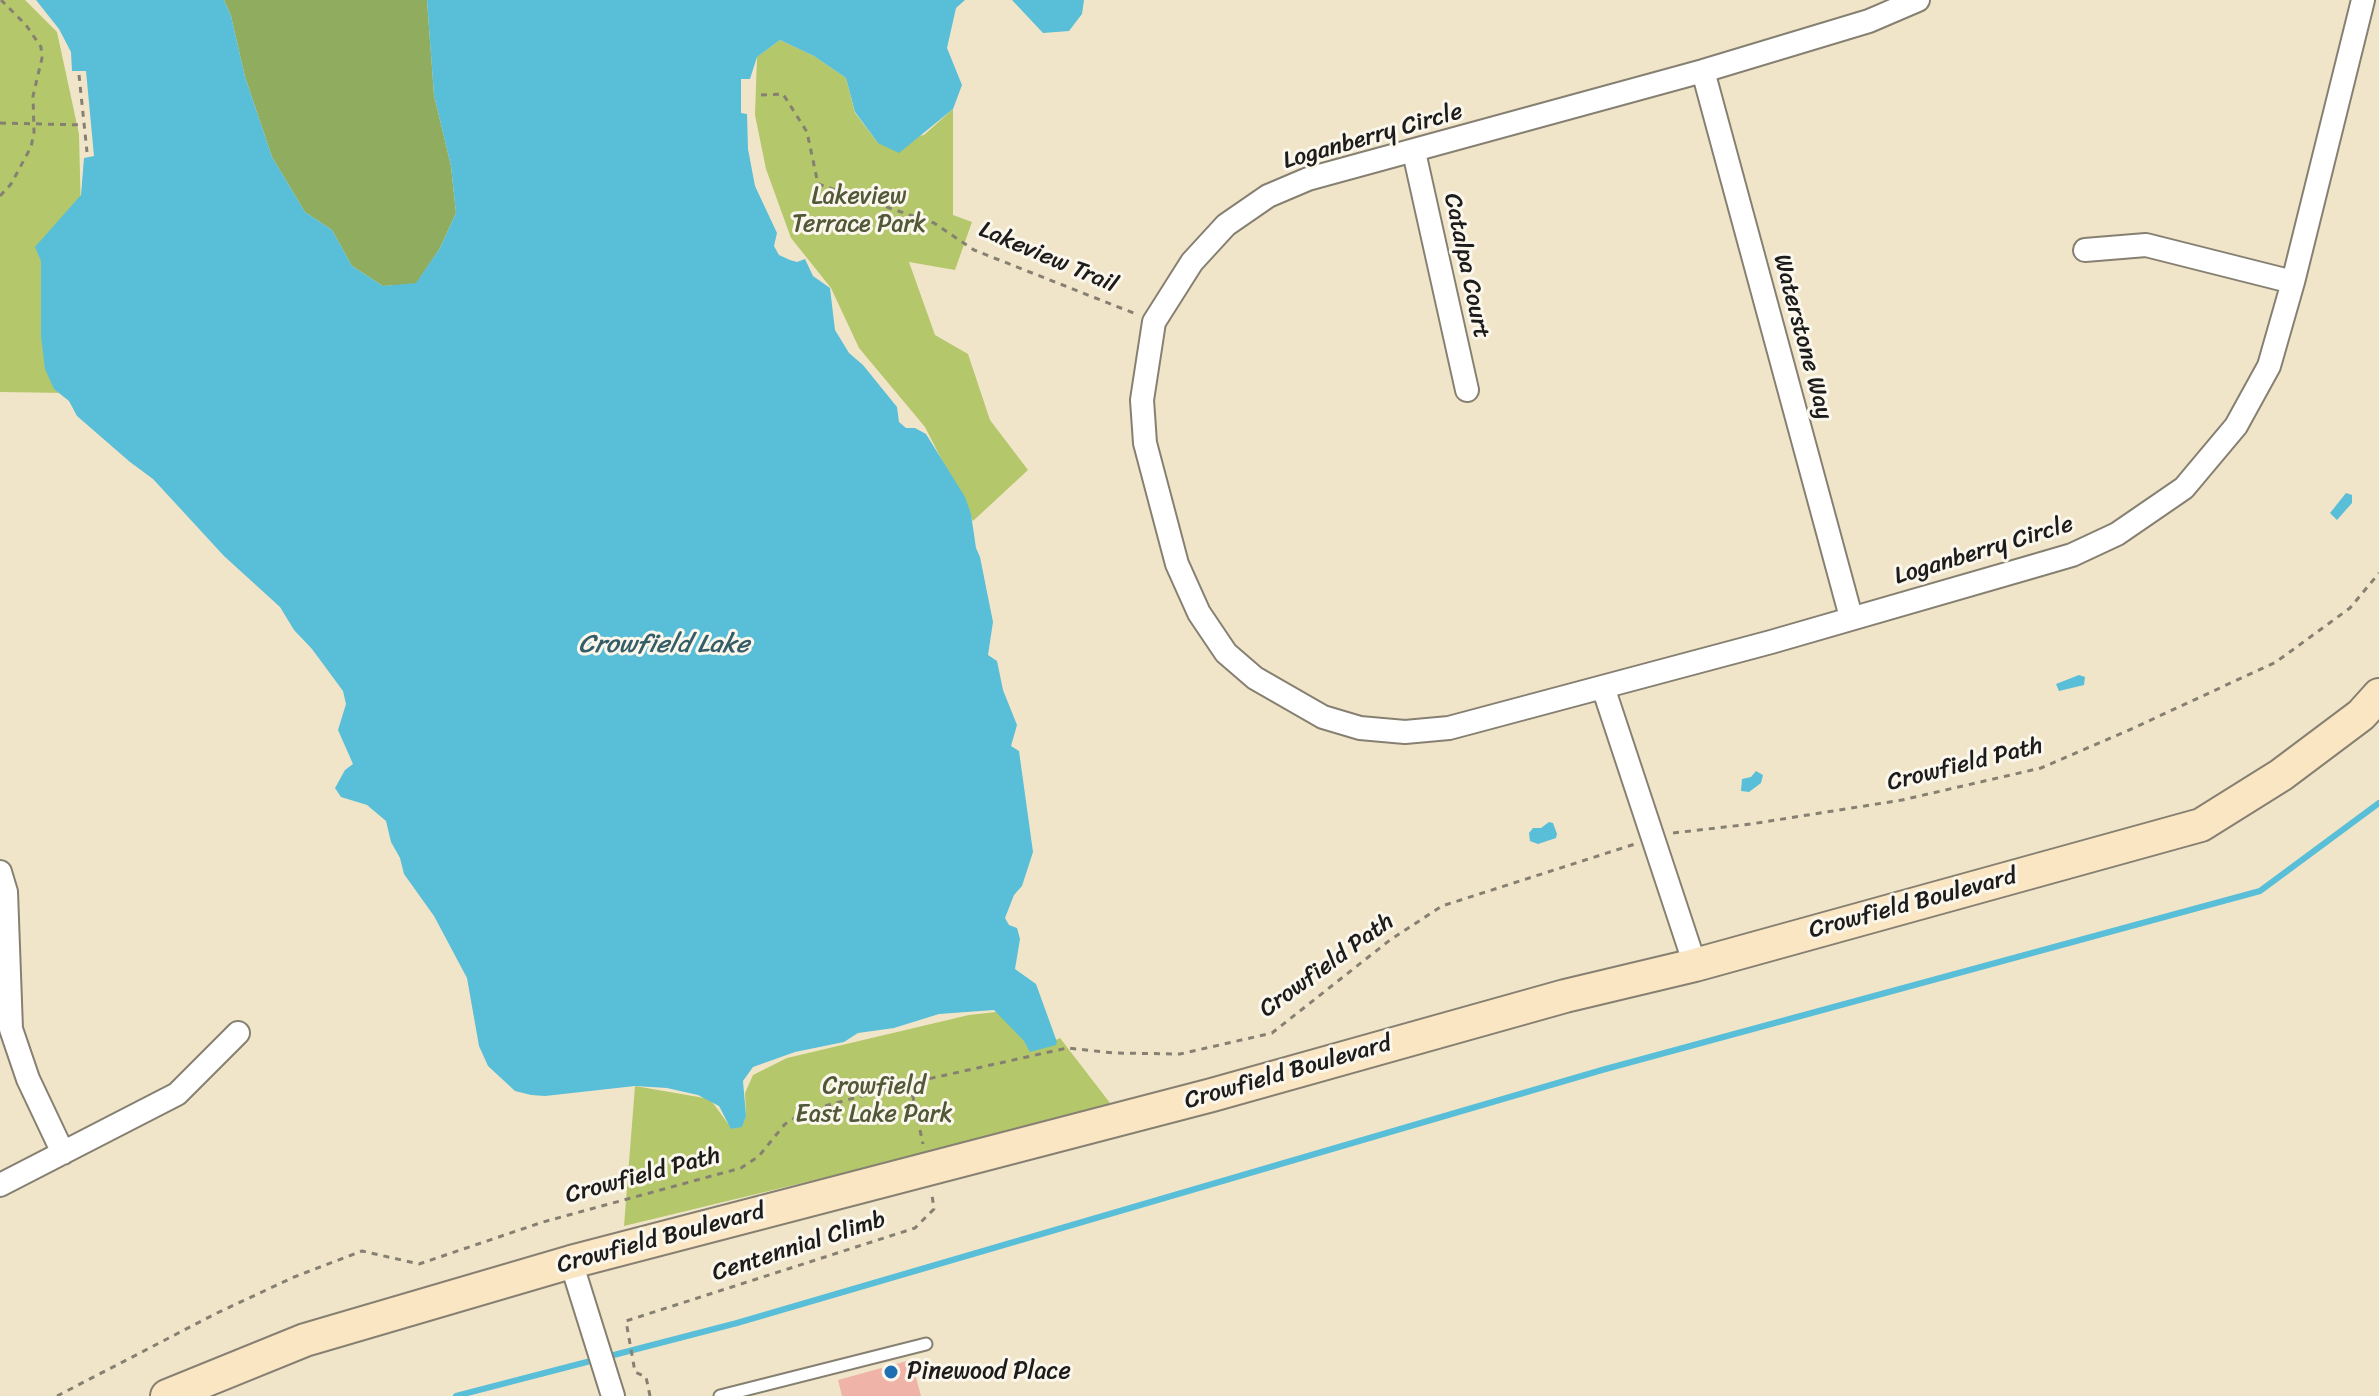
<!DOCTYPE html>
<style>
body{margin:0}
canvas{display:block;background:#f1e5c9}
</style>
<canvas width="2379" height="1396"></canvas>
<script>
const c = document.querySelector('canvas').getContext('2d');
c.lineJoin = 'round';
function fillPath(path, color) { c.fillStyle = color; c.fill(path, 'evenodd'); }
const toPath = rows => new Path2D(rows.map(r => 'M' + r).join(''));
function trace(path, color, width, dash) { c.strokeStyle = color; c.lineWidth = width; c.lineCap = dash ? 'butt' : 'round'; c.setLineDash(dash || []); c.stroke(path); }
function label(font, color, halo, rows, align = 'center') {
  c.font = font + ' Sriracha,sans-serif'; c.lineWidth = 6; c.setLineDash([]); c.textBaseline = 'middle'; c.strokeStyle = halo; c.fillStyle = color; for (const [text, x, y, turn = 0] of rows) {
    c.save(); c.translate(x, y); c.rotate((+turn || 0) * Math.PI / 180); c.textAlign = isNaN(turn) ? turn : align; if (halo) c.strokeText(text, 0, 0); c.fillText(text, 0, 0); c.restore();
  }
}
fillPath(toPath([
 [0,0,25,0,57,32,79,134,81,215,67,393,0,392],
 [780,40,814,56,846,78,855,113,878,143,924,135,953,109,953,215,972,222,955,270,909,262,935,335,968,354,990,420,1028,470,973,521,925,427,859,348,831,288,791,238,766,169,755,115,757,57],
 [996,1012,1013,1021,1031,1051,1060,1038,1110,1103,1034,1127,624,1226,635,1086,710,1099,732,1129,742,1126,746,1115,745,1093,753,1075,787,1058,969,1015]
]), '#b4c76b');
fillPath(toPath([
 [224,0,427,0,434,95,451,166,456,213,440,248,416,284,383,286,352,266,332,230,305,212,272,157,245,77,231,16]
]), '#8fac5f');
fillPath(toPath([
 [36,0,224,0,231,16,245,77,272,157,305,212,332,230,352,266,383,286,416,283,440,248,456,213,451,166,434,95,427,0,965,0,956,8,947,48,962,85,953,109,899,153,878,143,855,112,846,78,814,56,780,40,757,57,750,79,741,79,741,113,747,114,748,149,755,186,777,233,774,246,779,255,790,260,797,262,805,259,813,276,830,288,835,330,849,353,863,365,897,407,899,422,906,428,915,428,926,434,965,497,971,514,976,548,980,557,993,622,988,655,997,661,1003,690,1017,725,1011,746,1019,751,1033,852,1022,886,1014,895,1005,918,1009,925,1017,928,1020,939,1015,969,1036,984,1057,1042,1056,1045,1030,1052,1024,1041,994,1010,939,1014,894,1028,858,1033,844,1042,795,1052,753,1067,743,1081,746,1116,742,1127,731,1129,719,1106,698,1095,667,1088,635,1086,545,1096,531,1095,515,1091,488,1066,479,1046,467,978,434,916,404,874,400,858,391,842,386,821,367,805,341,797,335,788,345,770,353,764,338,730,346,704,343,691,312,649,294,630,280,607,224,556,153,479,130,462,77,416,69,401,54,389,45,369,41,336,41,261,35,247,81,195,84,158,94,156,86,71,72,71,71,52,59,29],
 [1012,0,1084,0,1082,14,1069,31,1043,33],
 [2346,493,2352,495,2352,503,2337,520,2330,513],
 [2079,675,2085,677,2084,685,2059,691,2056,684],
 [1756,771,1763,775,1761,783,1749,792,1741,791,1742,779,1751,777],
 [1549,822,1553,823,1557,834,1556,838,1538,844,1530,841,1529,833,1533,828,1541,828]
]), '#59bed7');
trace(toPath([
 [456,1396,737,1323,1602,1070,2260,891,2379,803]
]), '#59bed7', 6);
fillPath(toPath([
 [907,1361,909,1364,912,1363,921,1396,842,1396,838,1380]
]), '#efb3a7');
const lane = toPath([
 [720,1396,926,1344]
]);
const street = toPath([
 [1918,0,1869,21,1703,71,1308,179,1268,196,1226,225,1192,262,1154,322,1142,400,1145,443,1177,564,1199,613,1226,653,1255,678,1323,717,1360,728,1405,732,1449,728,1771,642,2024,569,2072,555,2117,534,2184,488,2236,426,2269,366,2293,282,2363,0],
 [1703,71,1851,617],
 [1414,152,1467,390],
 [2085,250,2146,245,2293,282],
 [1603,687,1695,965],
 [0,872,6,892,11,1029,28,1079,63,1153],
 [0,1185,177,1094,238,1033],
 [571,1262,613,1396]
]);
const secondary = toPath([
 [167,1396,305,1340,571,1262,1212,1095,1565,996,1695,965,2201,825,2281,775,2361,715,2379,695]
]);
trace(lane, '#868072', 15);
trace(street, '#868072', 26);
trace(secondary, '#868072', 36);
trace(toPath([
 [79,75,87,152],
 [761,95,783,94,807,132,818,184,934,223,974,250,1136,314],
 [0,123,84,125],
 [0,196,11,184,31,147,34,132,33,96,42,58,41,47,26,25,1,0],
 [1673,833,1751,824,1902,800,2041,768,2127,731,2276,662,2350,608,2379,573],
 [910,1083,923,1144],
 [57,1396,217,1313,294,1277,362,1251,419,1264,543,1222,741,1168,759,1156,785,1124,806,1111,910,1083,1067,1048,1114,1053,1180,1054,1272,1033,1390,940,1442,906,1635,844],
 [650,1396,646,1377,635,1372,626,1321,915,1228,934,1209,932,1195]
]), '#868072', 3, [6, 6]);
trace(lane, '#fff', 11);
trace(street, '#fff', 22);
trace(secondary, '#fbe6c3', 32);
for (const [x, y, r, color] of [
 [891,1372,8,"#1f6fb2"]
]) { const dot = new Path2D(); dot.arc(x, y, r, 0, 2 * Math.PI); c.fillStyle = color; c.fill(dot); trace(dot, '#fbf7ec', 3); }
label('24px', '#1c1c1c', '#fbf7ec', [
 ["Loganberry Circle",1373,137,-16],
 ["Lakeview Trail",1048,258,23],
 ["Catalpa Court",1466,266,78],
 ["Waterstone Way",1802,337,75],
 ["Loganberry Circle",1984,551,-17],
 ["Crowfield Path",1965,765,-14],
 ["Crowfield Boulevard",1913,904,-15],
 ["Crowfield Path",1327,966,-36],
 ["Crowfield Boulevard",1288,1073,-16],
 ["Crowfield Path",643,1176,-15],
 ["Crowfield Boulevard",661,1239,-15],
 ["Centennial Climb",799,1247,-18]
]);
label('24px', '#515838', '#fbf7ec', [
 ["Lakeview",859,197],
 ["Terrace Park",859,225],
 ["Crowfield",874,1087],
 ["East Lake Park",874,1115]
]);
label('24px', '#1c1c1c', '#fbf7ec', [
 ["Pinewood Place",907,1372]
], 'left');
label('italic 26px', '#345d67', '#fbf7ec', [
 ["Crowfield Lake",664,645]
]);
</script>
